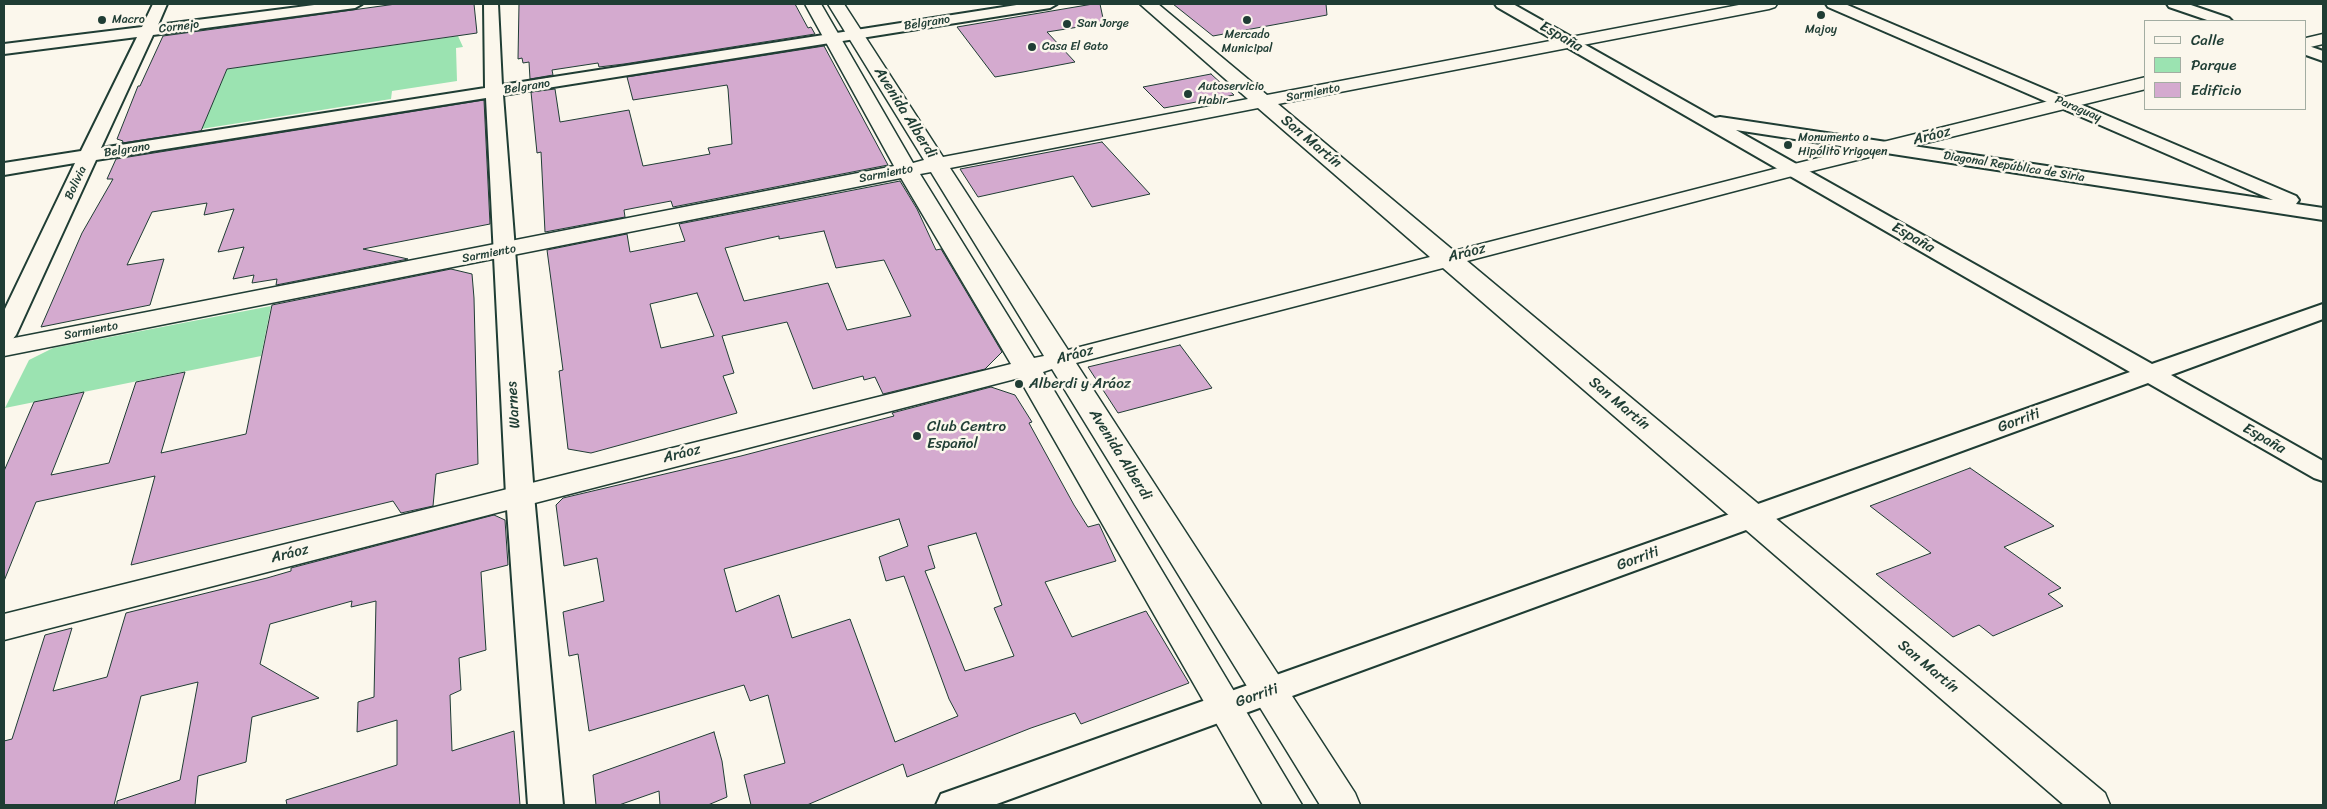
<!DOCTYPE html>
<meta charset="utf-8">
<style>
body{margin:0}
#map{position:relative;width:2327px;height:809px;overflow:hidden;background:#fbf7ec;font-family:Sriracha,sans-serif}
canvas{display:block}
.frame{position:absolute;inset:0;border:5px solid #1f3d34;pointer-events:none}
.legend{position:absolute;left:2144px;top:20px;width:162px;height:90px;box-sizing:border-box;background:#fbf7ec;border:1px solid #a3ada2;margin:0;padding:6px 9px;list-style:none;font-size:15px;color:#1f3d34}
.legend li{display:flex;align-items:center;gap:10px;height:25px}
.legend b{width:25px;border:1px solid #a3ada2}
</style>
<div id="map">
<canvas width="2327" height="809"></canvas>
<div class="frame"></div>
<ul class="legend">
<li><b style="height:6px;background:#fbf7ec"></b>Calle</li>
<li><b style="height:14px;background:#9be3b1"></b>Parque</li>
<li><b style="height:14px;background:#d4aacf"></b>Edificio</li>
</ul>
</div>
<script>
const c = document.querySelector('canvas').getContext('2d');
c.lineJoin = 'round';
function fillPath(path, color) { c.fillStyle = color; c.fill(path, 'evenodd'); }
const toPath = rows => new Path2D(rows.map(r => 'M' + r).join(''));
function trace(path, color, width, dash) { c.strokeStyle = color; c.lineWidth = width; c.lineCap = dash ? 'butt' : 'round'; c.setLineDash(dash || []); c.stroke(path); }
function label(font, color, halo, rows, align = 'center') {
  c.font = font + ' Sriracha,sans-serif'; c.lineWidth = 5; c.setLineDash([]); c.textBaseline = 'middle'; c.strokeStyle = halo; c.fillStyle = color; for (const [text, x, y, turn = 0] of rows) {
    c.save(); c.translate(x, y); c.rotate((+turn || 0) * Math.PI / 180); c.textAlign = isNaN(turn) ? turn : align; if (halo) c.strokeText(text, 0, 0); c.fillText(text, 0, 0); c.restore();
  }
}
fillPath(toPath([
 [458,36,463,47,456,48,457,81,392,91,391,99,201,129,227,69],
 [271,306,261,356,5,408,29,360,53,348]
]), '#9be3b1');
const building = toPath([
 [396,4,474,4,477,33,227,69,201,131,122,143,123,141,117,139,138,86,140,86,163,36,396,4],
 [519,4,795,4,808,28,811,27,815,34,624,64,599,67,598,63,552,70,553,75,530,79,529,62,523,63,522,58,518,59,519,4],
 [1093,4,1100,4,1104,23,1047,32,1075,62,1023,72,995,77,957,27,1093,4],
 [1173,4,1326,4,1327,15,1213,36,1173,4],
 [824,46,888,165,673,207,671,201,624,210,625,217,545,232,541,152,537,153,531,92,555,89,560,122,629,110,643,166,710,154,708,148,732,144,728,89,727,85,633,100,627,77,824,46],
 [1211,74,1234,95,1164,108,1143,87,1211,74],
 [484,100,490,224,363,249,408,259,276,285,277,279,252,283,254,275,233,279,244,247,218,252,234,209,204,215,207,203,152,212,127,265,164,259,150,305,41,327,82,233,113,179,107,179,116,159,484,100],
 [1102,142,1150,194,1092,207,1073,176,978,197,960,169,1102,142],
 [900,181,917,209,936,250,941,249,1002,352,985,369,883,394,875,377,864,380,863,376,813,389,787,322,722,336,734,373,723,376,737,413,591,453,568,449,559,371,563,370,547,250,627,234,630,252,685,241,679,224,900,181],
 [824,231,836,268,884,260,911,316,847,330,828,283,744,301,725,248,779,236,779,239,824,231],
 [697,293,714,336,661,348,650,304,697,293],
 [451,269,472,274,474,298,478,464,436,474,433,506,401,513,393,501,131,565,155,476,36,502,4,581,4,471,34,402,84,392,51,475,109,463,136,382,185,372,161,453,246,434,272,305,451,269],
 [1180,345,1212,388,1118,413,1088,367,1180,345],
 [991,387,1015,395,1032,422,1029,423,1074,505,1088,527,1099,524,1116,561,1045,582,1072,637,1146,611,1189,683,1081,724,1075,713,1031,728,907,777,903,764,807,805,751,805,744,775,785,763,768,695,750,701,744,685,589,731,578,654,569,656,563,612,604,601,597,558,564,566,556,505,563,498,741,456,894,416,892,413,991,387],
 [899,519,908,546,879,557,886,581,904,576,949,699,958,716,895,742,850,619,792,638,779,595,736,612,724,569,899,519],
 [976,533,1002,605,994,608,1014,656,965,671,925,571,935,568,928,546,976,533],
 [1970,468,2054,526,2004,547,2061,588,2048,594,2063,606,1993,636,1979,625,1953,637,1876,574,1931,553,1870,506,1970,468],
 [494,515,505,520,508,565,481,572,486,650,459,658,461,690,450,695,452,751,514,731,520,805,287,805,286,800,397,765,397,720,357,732,358,702,374,697,376,601,351,607,352,601,270,624,260,664,319,698,252,717,246,762,198,776,195,805,117,805,117,801,180,780,198,682,141,696,114,805,4,805,4,741,12,739,45,635,72,628,53,691,107,677,126,613,267,578,291,571,291,568,494,515],
 [714,732,722,761,727,797,708,805,660,805,659,791,619,805,596,805,593,775,714,732]
]);
fillPath(building, '#d4aacf');
trace(building, '#1f3d34', 1);
const street = toPath([
 [153,4,167,4,158,25,322,4,362,4,355,8,153,35,101,148,485,88,484,4,498,4,502,85,1023,4,1057,4,1050,8,503,95,534,495,563,805,528,805,506,495,486,98,96,160,16,335,12,340,4,342,4,311,75,163,4,175,4,163,81,151,137,37,4,54,4,44,142,27,153,4],
 [1495,4,1513,4,1715,118,1720,117,2273,200,1828,7,1826,4,1845,4,2296,196,2299,200,2296,204,2323,208,2323,220,1736,130,2152,364,2323,304,2323,319,2171,375,2323,461,2323,481,2314,478,2148,383,994,805,936,805,941,794,2130,372,1497,7,1495,4],
 [2167,4,2188,4,2229,18,2232,21,2210,21,2169,7,2167,4],
 [2306,45,2323,51,2323,61,2306,55,2306,45]
]);
const secondary = toPath([
 [805,4,821,4,913,163,924,160,828,4,844,4,943,157,1248,99,1140,4,1158,4,1267,95,1744,4,1777,4,1775,7,1769,9,1278,104,1454,251,1786,166,2146,77,2146,89,1800,174,1467,261,2105,793,2110,805,2064,805,1443,268,1076,363,1355,793,1360,805,1320,805,1052,369,1043,372,1302,805,1263,805,1019,378,4,640,4,614,1011,364,901,178,4,356,4,340,894,166,805,4],
 [1258,108,1430,257,1068,350,950,168,1258,108],
 [931,172,1044,356,1034,358,920,174,931,172],
 [2323,34,2323,44,2306,48,2306,38,2323,34]
]);
trace(street, '#1f3d34', 4);
trace(secondary, '#1f3d34', 3);
fillPath(street, '#fbf7ec');
fillPath(secondary, '#fbf7ec');
for (const [x, y, r, color] of [
 [1821,15,5,"#1f3d34"],
 [102,20,5,"#1f3d34"],
 [1247,20,5,"#1f3d34"],
 [1067,24,5,"#1f3d34"],
 [1032,47,5,"#1f3d34"],
 [1188,94,5,"#1f3d34"],
 [1788,145,5,"#1f3d34"],
 [1019,384,5,"#1f3d34"],
 [917,436,5,"#1f3d34"]
]) { const dot = new Path2D(); dot.arc(x, y, r, 0, 2 * Math.PI); c.fillStyle = color; c.fill(dot); trace(dot, '#fbf7ec', 2); }
label('12px', '#1f3d34', '#fbf7ec', [
 ["Macro",112,20],
 ["San Jorge",1077,24],
 ["Majoy",1821,30,"center"],
 ["Mercado",1247,35,"center"],
 ["Municipal",1247,49,"center"],
 ["Casa El Gato",1042,47],
 ["Autoservicio",1198,87],
 ["Habir",1198,101],
 ["Monumento a",1798,138],
 ["Hipólito Yrigoyen",1798,152]
], 'left');
label('12px', '#1f3d34', '#fbf7ec', [
 ["Belgrano",927,23,-9],
 ["Cornejo",179,27,-7],
 ["Belgrano",527,87,-9],
 ["Sarmiento",1313,93,-11],
 ["Paraguay",2078,109,23],
 ["Belgrano",127,150,-9],
 ["Diagonal República de Siria",2014,167,9],
 ["Sarmiento",886,174,-11],
 ["Bolivia",76,183,-65],
 ["Sarmiento",489,254,-11],
 ["Sarmiento",91,331,-11]
]);
label('15px', '#1f3d34', '#fbf7ec', [
 ["España",1561,37,30],
 ["Avenida Alberdi",905,113,58],
 ["Aráoz",1932,136,-14],
 ["San Martín",1311,142,40],
 ["España",1913,238,30],
 ["Aráoz",1467,253,-14],
 ["Aráoz",1075,355,-15],
 ["San Martín",1619,404,40],
 ["Warnes",514,405,-94],
 ["Gorriti",2019,421,-20],
 ["España",2264,439,30],
 ["Aráoz",682,454,-14],
 ["Avenida Alberdi",1120,455,58],
 ["Aráoz",290,554,-14],
 ["Gorriti",1638,559,-20],
 ["San Martín",1928,667,40],
 ["Gorriti",1257,696,-19]
]);
label('15px', '#1f3d34', '#fbf7ec', [
 ["Alberdi y Aráoz",1029,384],
 ["Club Centro",927,427],
 ["Español",927,444]
], 'left');
</script>
